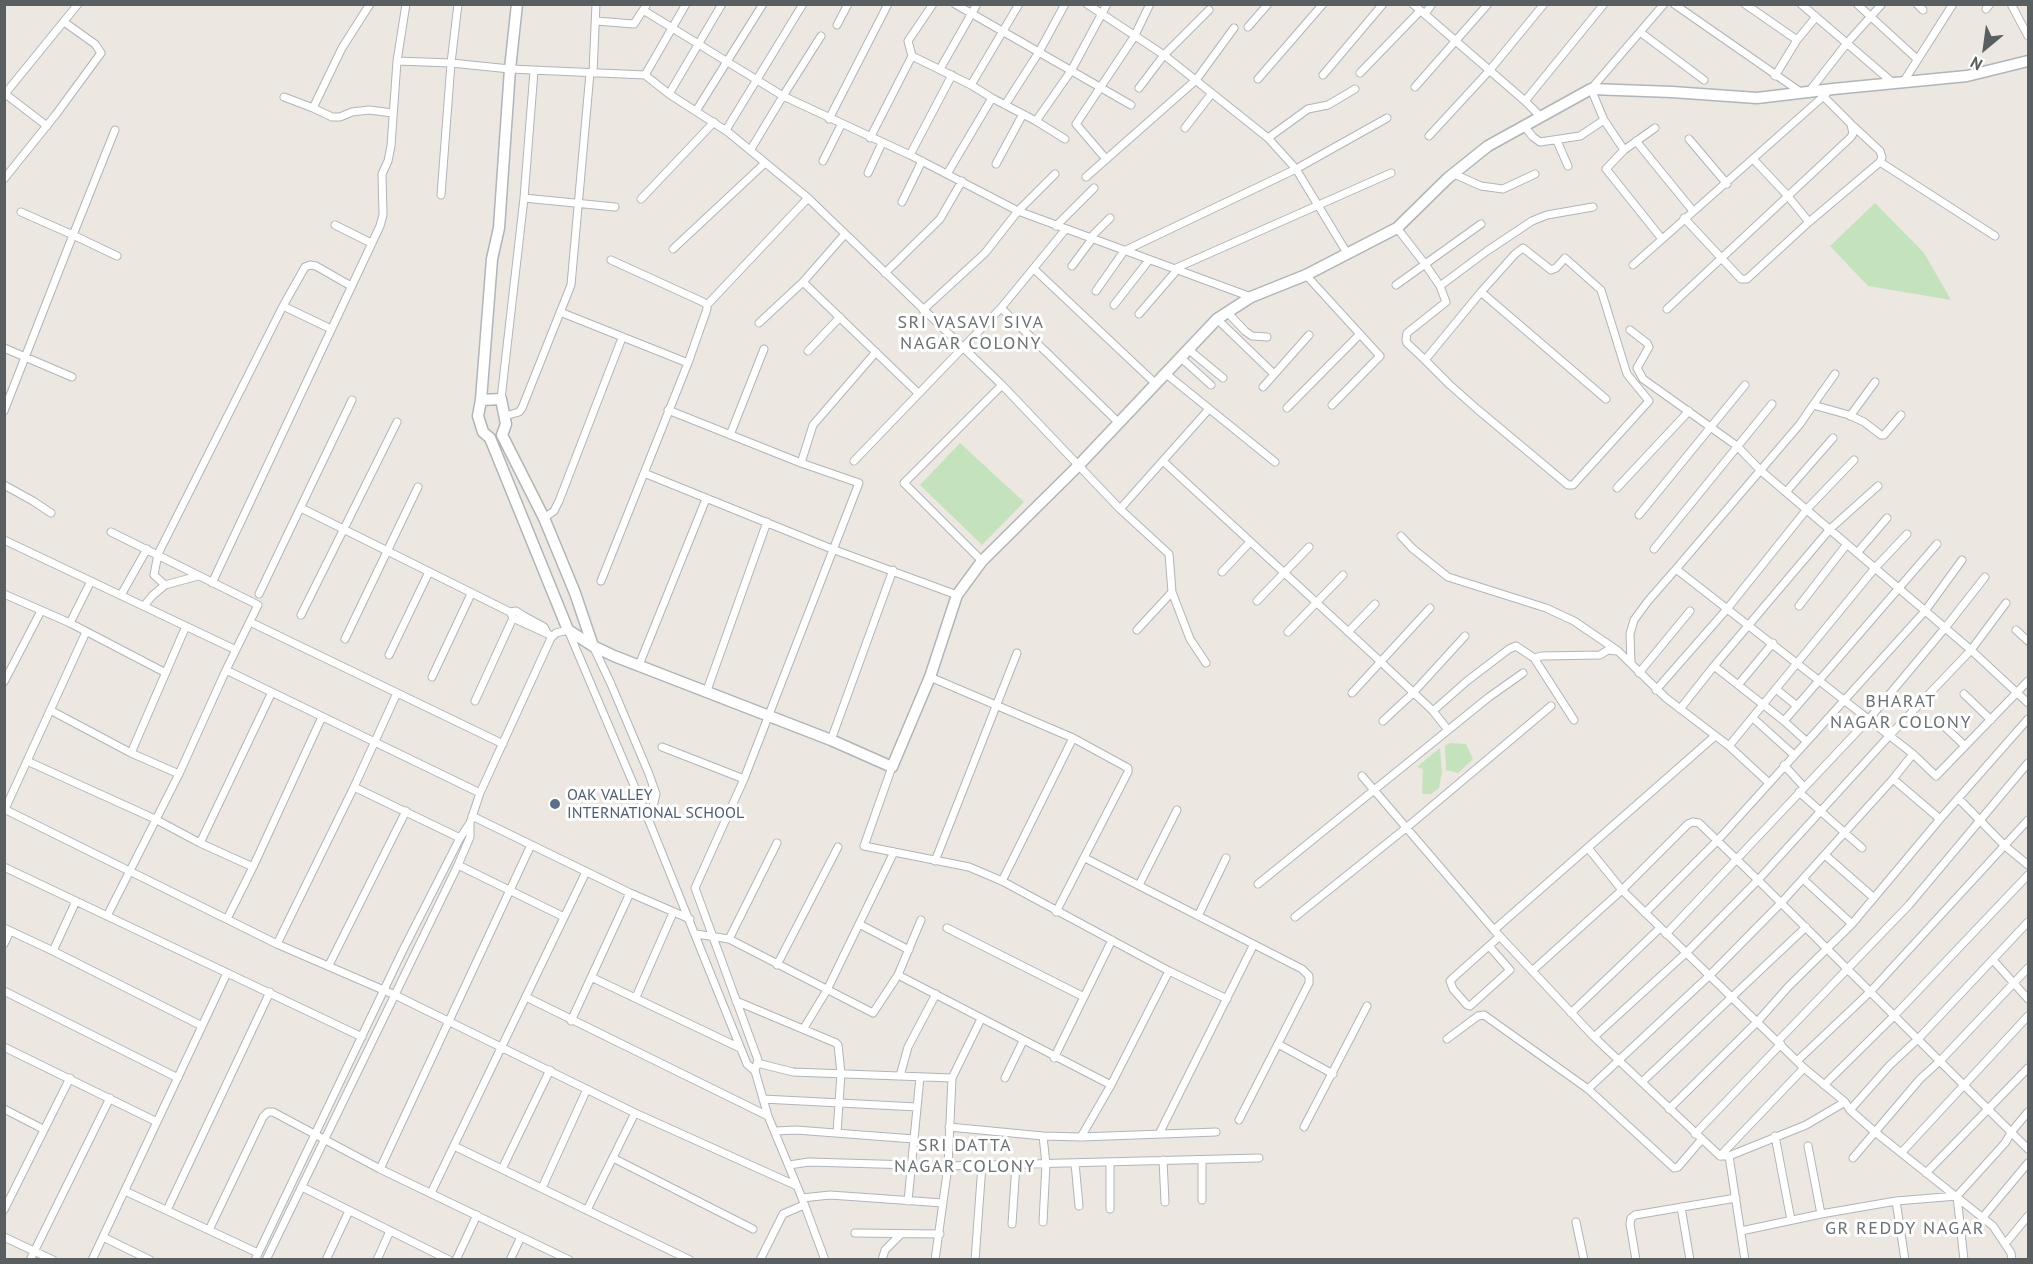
<!DOCTYPE html>
<style>
body{margin:0}
#map{position:relative;width:2033px;height:1264px;overflow:hidden;background:#ece7e0;font-family:"PT Sans",sans-serif}
canvas{display:block}
.frame{position:absolute;inset:0;border:6px solid #595e61;pointer-events:none}
.north{position:absolute;left:1955px;top:18px;width:60px;height:60px;-webkit-text-stroke:4px #fff;paint-order:stroke;rotate:209deg;font-size:16px;font-weight:700;line-height:24px;text-align:center;color:#595e61}
.north::after{content:'';display:block;margin:auto;width:21px;height:27px;background:#595e61;clip-path:polygon(50% 0,100% 100%,50% 72%,0 100%)}
</style>
<div id="map">
<canvas width="2033" height="1264"></canvas>
<div class="frame"></div>
<div class="north">N</div>
</div>
<script>
const c = document.querySelector('canvas').getContext('2d');
c.lineJoin = 'round';
function fillPath(path, color) { c.fillStyle = color; c.fill(path, 'evenodd'); }
const toPath = rows => new Path2D(rows.map(r => 'M' + r).join(''));
function trace(path, color, width, dash) { c.strokeStyle = color; c.lineWidth = width; c.lineCap = dash ? 'butt' : 'round'; c.setLineDash(dash || []); c.stroke(path); }
function label(font, color, halo, rows, align = 'center') {
  c.font = font + ' "PT Sans",sans-serif'; c.lineWidth = 6; c.setLineDash([]); c.textBaseline = 'middle'; c.strokeStyle = halo; c.fillStyle = color; for (const [text, x, y, turn = 0] of rows) {
    c.save(); c.translate(x, y); c.rotate((+turn || 0) * Math.PI / 180); c.textAlign = isNaN(turn) ? turn : align; if (halo) c.strokeText(text, 0, 0); c.fillText(text, 0, 0); c.restore();
  }
}
fillPath(toPath([
 [1875,203,1924,253,1951,300,1868,286,1830,246],
 [960,443,1024,502,982,545,920,485],
 [1450,743,1466,744,1473,759,1458,773,1446,770,1445,746],
 [1440,748,1442,772,1439,788,1431,794,1422,794,1423,769,1417,767]
]), '#c4e3bd');
const street = toPath([
 [370,4,342,48,313,108,332,117,340,117,352,112,369,110,393,113],
 [955,4,1131,105],
 [1087,4,1164,55,1268,138,1296,169,1347,253],
 [1413,4,1525,101,1540,116],
 [1674,4,1802,93],
 [1745,4,1797,40],
 [1801,4,1892,82],
 [1857,4,1917,59],
 [1917,4,1923,10],
 [2011,4,2028,36],
 [1986,9,1990,4],
 [643,10,783,96,821,36],
 [1425,14,1432,4],
 [596,21,634,24,647,4],
 [837,25,848,4],
 [1248,27,1268,4],
 [1640,32,1704,80],
 [912,56,971,85,992,98],
 [397,61,451,63,510,69,645,75,669,94,728,132,808,198,1002,385,1120,509,1169,554,1172,592,1190,639,1206,663],
 [940,69,977,4],
 [593,73,596,4],
 [1360,73,1420,11],
 [645,75,686,4],
 [1323,75,1383,4],
 [1775,76,1797,40,1816,17],
 [1258,79,1323,4],
 [1904,81,1953,4],
 [971,85,1019,4],
 [1415,87,1488,4],
 [1139,88,1164,55,1209,10],
 [4,93,47,126],
 [1808,93,1847,43,1882,4],
 [669,94,722,4],
 [4,95,78,4],
 [284,97,313,108],
 [1525,101,1604,4],
 [1005,105,1039,52,1065,4],
 [696,111,763,4],
 [829,119,888,4],
 [1036,121,1065,139],
 [1524,126,1533,137,1540,142,1580,136,1604,120],
 [1185,128,1212,93],
 [1655,128,1624,150,1604,120,1591,89,1664,4],
 [115,130,73,235,117,256],
 [726,130,803,4],
 [1429,136,1489,71,1544,4],
 [870,138,912,56,908,41,933,4],
 [1268,138,1308,109,1328,105,1355,89],
 [1689,139,1727,184],
 [1557,141,1568,166],
 [1636,141,1693,211],
 [751,149,783,96,910,155,1018,211,1251,297],
 [1624,150,1606,169,1662,239],
 [910,155,952,75],
 [1106,159,1076,124,1134,37,1150,4],
 [1754,160,1787,195,1809,222],
 [823,161,841,125],
 [1880,162,1995,236],
 [996,164,1023,114],
 [868,173,882,143],
 [947,174,992,98,1036,121,1071,71,1107,4],
 [1454,174,1481,186,1503,189,1535,174],
 [1086,177,1196,80,1234,28],
 [4,179,57,113,101,53,95,44,64,22],
 [441,195,451,63,458,4],
 [524,198,615,207],
 [641,199,714,122],
 [902,202,922,161],
 [1684,218,1741,279,1747,279,1809,222,1880,162,1882,157,1880,151,1851,124],
 [335,225,371,243],
 [1056,226,1094,188],
 [1397,228,1425,264,1440,286,1446,302,1407,333,1406,340,1407,343,1425,360,1450,385,1477,409,1568,485,1573,485,1649,401,1627,374,1601,290,1565,258,1556,268,1551,270,1523,248,1515,254,1481,292,1425,360],
 [1090,238,1110,218],
 [673,249,765,163],
 [1633,265,1826,94],
 [1072,266,1092,239],
 [1034,269,1156,384],
 [1174,269,1391,173],
 [885,273,940,219,962,181],
 [1306,275,1380,356,1332,405],
 [803,282,918,393],
 [1396,285,1481,224],
 [1440,286,1487,251,1532,221,1547,215,1593,207],
 [1096,291,1124,251,1296,169,1387,118],
 [1481,292,1606,399],
 [707,305,808,198],
 [1114,305,1149,260],
 [283,306,331,329],
 [1001,308,1119,423],
 [1667,309,1850,138,1853,134,1851,124,1824,97],
 [923,310,985,253,1018,211,1055,174],
 [560,312,688,363],
 [1227,312,1245,331,1252,336,1267,337],
 [1139,314,1177,270],
 [1217,319,1274,374],
 [759,323,803,282,845,234],
 [1630,330,1647,343,1649,347,1637,368,1643,379,1737,446,1760,470,1971,650,2028,703],
 [4,348,72,377],
 [1188,349,1223,378],
 [808,351,840,317],
 [1180,357,1211,385],
 [1165,373,1275,462],
 [1263,387,1309,335],
 [501,399,524,198,534,71],
 [1813,405,1835,374],
 [1287,408,1360,334],
 [668,410,801,463,859,483,744,779,695,888,758,1060,755,1071],
 [4,411,73,235,21,212],
 [1901,415,1884,435,1881,435,1864,422,1849,415,1813,405,1800,424,1676,569,1913,754,1936,776,2028,681],
 [505,416,519,412,522,408,571,285,590,73],
 [1850,416,1875,382],
 [730,435,764,349],
 [854,461,1001,308,1065,230],
 [1164,462,1381,662,1433,711,1448,730],
 [801,463,813,425,876,352],
 [644,473,832,549,957,595],
 [4,485,33,501,51,513],
 [1617,488,1689,411],
 [1786,492,1833,438],
 [301,508,510,612],
 [1120,509,1209,409],
 [1639,515,1745,385],
 [544,518,554,511,559,501,622,338],
 [1401,536,1412,548,1448,577,1546,608,1574,621,1618,651,1666,698,1729,746,1769,783],
 [4,540,236,650],
 [1654,549,1772,404],
 [1857,553,1887,518],
 [982,561,904,483,1002,385],
 [1222,572,1250,542],
 [601,581,688,363,707,309,707,305,703,302,611,260],
 [212,583,380,226,383,215,382,174,388,161,391,146,397,61,406,4],
 [165,585,154,575,158,554,283,306,305,267,310,265,316,266,351,286],
 [4,594,70,623,164,672],
 [259,594,352,400],
 [121,595,147,549],
 [1257,601,1309,547],
 [144,606,152,596,165,585,198,576],
 [1799,606,1847,544],
 [301,615,397,422],
 [250,622,503,744],
 [70,623,91,581],
 [1137,630,1172,592],
 [2016,630,2028,641],
 [1288,632,1343,575],
 [1348,632,1375,604],
 [547,633,544,627,524,616,516,611,510,612,513,618,552,636],
 [345,639,418,487],
 [593,646,611,684,649,774,656,794,652,811,647,816],
 [389,655,429,572],
 [1534,658,1542,656,1600,655,1608,650,1616,651],
 [1631,663,1630,634,1634,620,1648,601,1676,569],
 [639,665,706,499],
 [1714,666,1784,721,1806,741],
 [226,670,480,793],
 [1639,673,1690,611],
 [432,677,471,594],
 [930,677,1073,738,1128,768,1128,772,1056,912],
 [4,682,41,611],
 [1738,685,1773,643],
 [1776,689,1797,706],
 [1656,690,1727,609,1807,509,1854,460],
 [706,693,767,522],
 [1352,693,1430,608],
 [1964,694,1991,720],
 [475,701,513,618],
 [1680,709,1714,666,1830,529,1878,486],
 [50,710,131,753,179,774],
 [1433,711,1467,681,1509,649,1516,646,1534,658,1574,720],
 [1753,718,1794,755],
 [1383,721,1413,693,1465,636],
 [1784,721,1937,544],
 [1945,727,1965,746],
 [831,740,893,570],
 [1729,746,1875,568,1907,534],
 [662,747,744,779],
 [131,753,186,626],
 [27,761,155,819,200,843,253,867],
 [1784,765,1804,787],
 [892,767,864,846,969,867,1002,881,1169,971,1227,999],
 [1362,776,1494,930,1594,1037,1720,1156,1729,1156,1806,1125,1845,1102],
 [1893,779,1940,819],
 [354,787,460,838],
 [1799,792,1862,848],
 [1958,798,2005,846,2028,865],
 [4,809,277,944,395,995,635,1113,797,1186],
 [5,809,86,632],
 [472,816,630,893,690,919],
 [200,843,272,692],
 [1588,848,1622,890,1804,1068,1845,1102,1850,1110,1875,1132,1993,1226,2011,1253,2012,1260],
 [1825,855,1874,898],
 [1085,858,1302,969,1309,976,1309,983,1239,1120],
 [935,861,1017,653],
 [458,865,564,917],
 [4,867,362,1037],
 [1803,879,1852,924],
 [1002,881,1073,738],
 [1258,884,1489,697,1523,673],
 [1139,885,1177,810],
 [1645,913,1717,841,1925,611,1962,560],
 [107,916,179,774,226,670,258,605,111,532],
 [1198,916,1226,858],
 [1295,917,1406,828,1551,706],
 [227,919,253,867,322,717],
 [859,924,909,950],
 [4,928,53,951,202,1026],
 [947,928,1084,997],
 [1494,930,1715,736],
 [696,934,729,939,873,1013,898,975,921,920],
 [1666,934,1869,719,1945,628,1985,577],
 [729,939,777,843],
 [4,944,10,931],
 [277,944,354,787,397,693],
 [1489,946,1510,970,1470,1006,1467,1005,1453,989,1450,981,1454,977,1500,936],
 [53,951,76,901],
 [1993,960,2028,999],
 [329,965,406,811],
 [777,965,838,847],
 [1532,971,1622,890,1688,824,1693,822,1699,823,1758,880,2028,1149],
 [898,975,1111,1085],
 [591,977,740,1048],
 [4,991,178,1078],
 [526,997,768,1116],
 [636,997,673,913],
 [736,1001,836,1043,838,1045,841,1073,837,1133],
 [1571,1013,1660,928],
 [571,1021,630,893],
 [804,1028,827,990,894,852],
 [1594,1037,1686,953,1758,880,1890,735,1971,650,2006,603],
 [1447,1039,1478,1016,1484,1015,1588,1089,1674,1168,1678,1167,1702,1139],
 [1778,1041,1909,905,2028,763],
 [1278,1044,1333,1074],
 [4,1047,157,1122],
 [1054,1058,1112,940],
 [1797,1061,1870,992,2028,820],
 [757,1063,793,1072,952,1078],
 [900,1076,908,1047,936,994],
 [1005,1078,1023,1041],
 [1642,1082,1806,927],
 [1824,1085,1895,1015,2028,875],
 [1588,1089,1710,975,1781,903,1893,779,1913,754],
 [763,1099,917,1107],
 [4,1109,43,1129],
 [1669,1109,1758,1021,1789,986,1852,924,1940,819,2028,719],
 [1850,1110,1890,1065,1919,1038,2028,922],
 [949,1127,1043,1136,1081,1137,1216,1132],
 [1304,1127,1367,1006],
 [776,1131,796,1130,914,1139],
 [1159,1134,1253,946],
 [1695,1134,1781,1044],
 [1775,1136,1791,1220],
 [1081,1137,1111,1085,1169,971],
 [454,1146,690,1260],
 [1808,1146,1821,1214],
 [1902,1152,2028,1016],
 [1720,1156,1804,1068],
 [1729,1156,1745,1260],
 [613,1158,753,1229],
 [1853,1158,1920,1079,1941,1060,2028,968],
 [1163,1160,1165,1202],
 [1202,1160,1202,1200],
 [1110,1162,1110,1209],
 [1075,1163,1079,1206],
 [789,1165,809,1162,912,1165],
 [948,1166,1259,1158],
 [380,1169,531,845],
 [502,1169,550,1070],
 [1926,1173,2028,1068],
 [302,1187,449,1260],
 [542,1188,587,1089],
 [125,1191,258,1253],
 [431,1193,586,872],
 [1957,1196,1964,1260],
 [908,1201,920,1077],
 [1896,1201,1905,1260],
 [1681,1207,1690,1260],
 [4,1210,70,1078],
 [167,1210,270,992],
 [587,1210,635,1113],
 [1983,1217,2028,1163],
 [1043,1222,1046,1164,1043,1136],
 [1576,1222,1584,1260],
 [1012,1224,1016,1164],
 [209,1230,263,1117,268,1112,273,1112,380,1169,569,1260],
 [1741,1231,1821,1214,1896,1201,1957,1196,2005,1143,2012,1131,2028,1112],
 [855,1233,940,1234],
 [4,1237,53,1260],
 [103,1237,150,1260],
 [2005,1244,2028,1216],
 [30,1260,110,1098],
 [92,1260,227,973],
 [255,1260,402,952,460,838,470,823,480,793,551,638,556,633,568,630,647,816,747,1064,755,1071,768,1116,802,1198],
 [266,1260,458,865,470,837,470,823],
 [326,1260,349,1211],
 [377,1260,390,1231],
 [456,1260,477,1215],
 [510,1260,521,1237],
 [760,1260,783,1214,804,1205],
 [825,1260,802,1198,830,1195,943,1203],
 [882,1260,885,1250,901,1234],
 [935,1260,948,1166,952,1078,981,1019],
 [975,1260,982,1165],
 [1636,1260,1630,1224,1631,1218,1635,1215,1736,1198]
]);
const secondary = toPath([
 [517,4,510,69,499,228,492,259,481,400,478,416,483,432,490,438,568,630,593,646,614,656,831,740,892,767,930,677,957,595,982,561,1078,466,1217,319,1251,297,1306,275,1397,228,1448,178,1488,146,1591,89,1672,92,1757,98,1833,89,1967,76,2028,61],
 [481,400,501,399,506,424,502,435,544,518,575,593,593,646]
]);
trace(street, '#b1b5b8', 9);
trace(secondary, '#b0b5b8', 13);
trace(street, '#fff', 7);
trace(secondary, '#fff', 10);
for (const [x, y, r, color] of [
 [555,804,6,"#5c6f8a"]
]) { const dot = new Path2D(); dot.arc(x, y, r, 0, 2 * Math.PI); c.fillStyle = color; c.fill(dot); trace(dot, '#fff', 2); }
label('16px', '#4e5e75', '#fff', [
 ["OAK VALLEY",567,795],
 ["INTERNATIONAL SCHOOL",567,813]
], 'left');
c.letterSpacing = '1.5px';
label('18px', '#6a7073', '#fff', [
 ["SRI VASAVI SIVA",971,323],
 ["NAGAR COLONY",971,344],
 ["BHARAT",1901,702],
 ["NAGAR COLONY",1901,723],
 ["SRI DATTA",965,1146],
 ["NAGAR COLONY",965,1167],
 ["GR REDDY NAGAR",1905,1229]
]);
c.letterSpacing = '0px';
</script>
